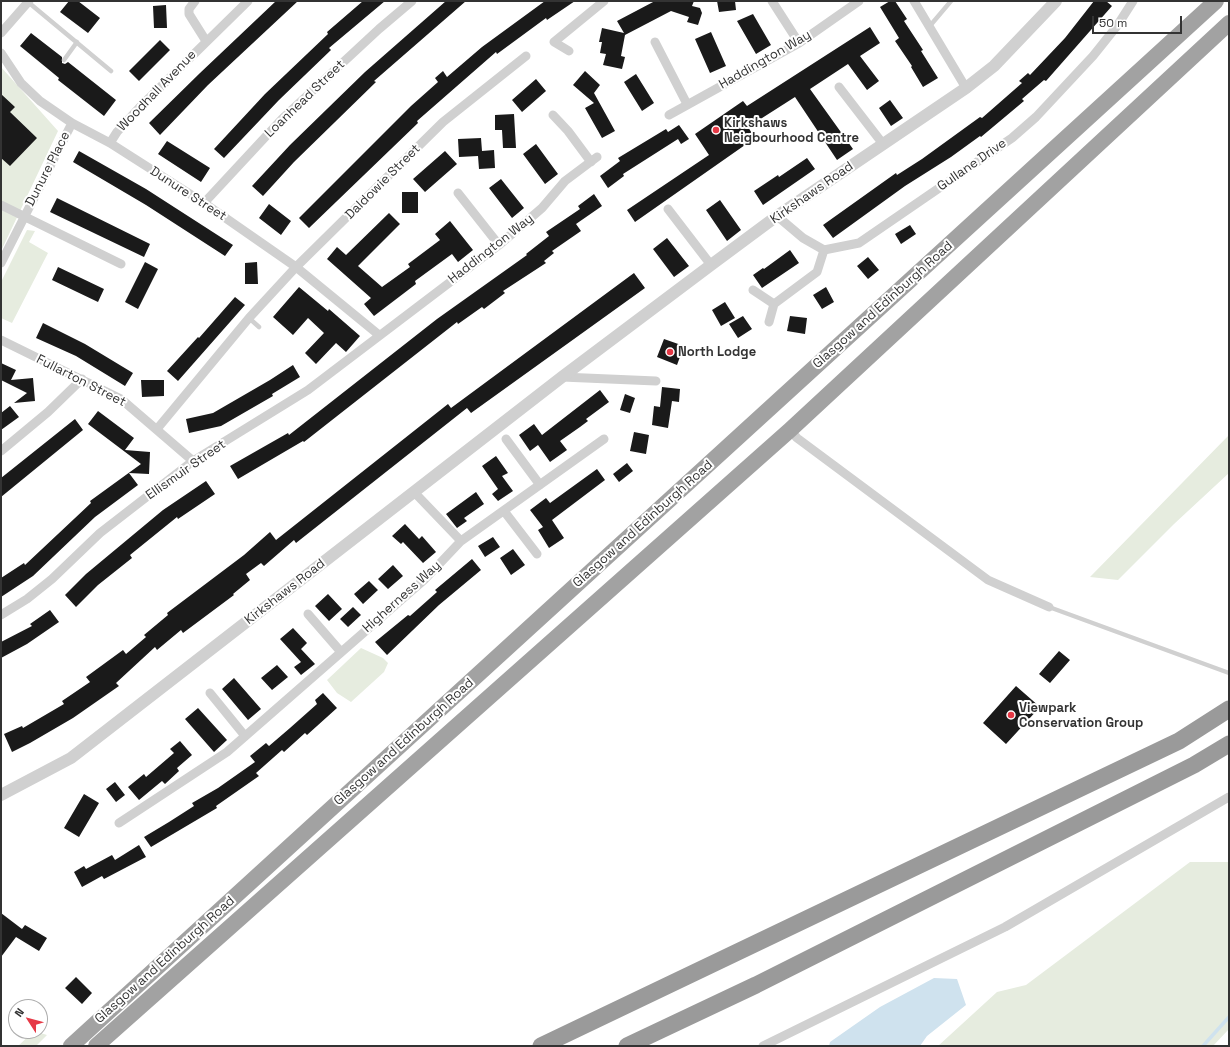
<!DOCTYPE html>
<style>
body{margin:0}
#map{position:relative;width:1230px;height:1047px;overflow:hidden;background:#fff;font-family:"Space Grotesk",sans-serif}
canvas{display:block}
.frame{position:absolute;inset:0;border:2px solid #333;pointer-events:none}
.north{position:absolute;left:8px;top:999px;width:40px;height:40px;box-sizing:border-box;background:#fff;border:1px solid #adadad;border-radius:50%;rotate:306deg;font-size:11px;font-weight:700;line-height:16px;text-align:center;color:#333}
.north::after{content:'';display:block;margin:auto;width:14px;height:18px;background:#e63946;clip-path:polygon(50% 0,100% 100%,50% 72%,0 100%)}
.scale{position:absolute;left:1092px;top:16px;width:90px;height:18px;box-sizing:border-box;border:2px solid #333;border-top:0;padding-left:5px;font-size:12px;line-height:14px;white-space:nowrap;color:#333;-webkit-text-stroke:3px #fff;paint-order:stroke}
</style>
<div id="map">
<canvas width="1230" height="1047"></canvas>
<div class="frame"></div>
<div class="north">N</div>
<div class="scale">50 m</div>
</div>
<script>
const c = document.querySelector('canvas').getContext('2d');
c.lineJoin = 'round';
function fillPath(path, color) { c.fillStyle = color; c.fill(path, 'evenodd'); }
const toPath = rows => new Path2D(rows.map(r => 'M' + r).join(''));
function trace(path, color, width, dash) { c.strokeStyle = color; c.lineWidth = width; c.lineCap = dash ? 'butt' : 'round'; c.setLineDash(dash || []); c.stroke(path); }
function label(font, color, halo, rows, align = 'center') {
  c.font = font + ' "Space Grotesk",sans-serif'; c.lineWidth = 4; c.setLineDash([]); c.textBaseline = 'middle'; c.strokeStyle = halo; c.fillStyle = color; for (const [text, x, y, turn = 0] of rows) {
    c.save(); c.translate(x, y); c.rotate((+turn || 0) * Math.PI / 180); c.textAlign = isNaN(turn) ? turn : align; if (halo) c.strokeText(text, 0, 0); c.fillText(text, 0, 0); c.restore();
  }
}
fillPath(toPath([
 [1,67,58,131,1,251],
 [27,230,35,231,29,242,48,253,12,323,1,318,1,282],
 [1229,435,1229,473,1174,524,1118,580,1090,577],
 [361,648,383,658,388,663,384,672,351,702,337,693,327,680],
 [1190,862,1229,862,1229,1029,1213,1046,938,1046,997,992,1026,985],
 [34,1031,47,1035,36,1046,18,1046]
]), '#e6ecdf');
fillPath(toPath([
 [934,978,957,979,966,1005,927,1036,920,1046,829,1046,830,1042,880,1007]
]), '#cfe2ee');
trace(toPath([
 [1203,1046,1229,1017]
]), '#cfe2ee', 3.5);
fillPath(toPath([
 [69,1,78,1,100,18,88,33,60,12],
 [276,1,298,1,208,85,160,135,149,123,200,73],
 [363,1,385,1,329,48,331,50,279,100,224,158,214,149,265,94,328,34,327,32],
 [446,1,466,1,374,81,376,82,294,162,263,196,252,186,290,145,365,72],
 [545,1,575,1,547,20,546,18,497,54,496,52,417,121,418,123,309,228,299,218,411,106,438,82,435,78,443,71,447,77,482,47],
 [655,1,694,1,692,6,700,8,702,13,698,25,687,22,689,17,671,11,625,35,621,56,625,57,622,69,603,65,606,54,600,53,602,42,599,42,602,28,624,33,617,21],
 [717,1,735,1,736,10,719,12],
 [890,1,895,1,907,19,904,21,923,50,921,51,938,78,923,87,911,67,912,66,895,41,899,38,880,7],
 [1094,1,1106,1,1112,6,1046,81,1044,80,1022,99,1024,101,981,137,980,136,951,157,905,186,833,238,823,225,896,173,897,175,922,159,980,117,982,118,1022,83,1019,81,1028,73,1030,75,1065,38],
 [166,5,167,28,154,28,153,6],
 [753,14,771,45,756,54,737,21],
 [870,27,880,43,860,56,879,81,867,90,848,64,810,89,853,149,837,160,795,97,748,127,755,138,635,222,627,210,709,155,695,134,743,101,747,106],
 [711,32,726,66,710,73,695,39],
 [31,33,62,57,62,63,65,64,68,62,116,100,104,116,58,80,59,78,20,46],
 [160,40,170,50,139,81,129,71],
 [585,71,600,85,594,93,615,131,602,138,585,108,594,103,573,85],
 [636,74,654,103,642,111,624,82],
 [536,79,546,91,522,112,512,100],
 [1,94,15,107,10,112,37,138,10,166,1,158],
 [890,100,903,118,891,126,879,108],
 [514,114,516,148,503,148,502,130,495,130,495,115],
 [679,125,689,139,681,144,678,139,623,174,624,176,608,188,600,176,620,161,618,158,666,129,668,132],
 [481,138,482,151,494,150,495,168,479,169,478,156,459,157,458,139],
 [167,141,210,168,201,182,158,154],
 [536,144,558,174,545,184,523,154],
 [79,151,146,189,233,245,225,256,146,205,73,162],
 [445,151,457,164,425,192,413,179],
 [807,158,815,169,763,205,754,191,778,175,779,177],
 [501,179,524,208,512,218,489,188],
 [402,192,418,192,418,213,402,213],
 [594,194,602,206,576,224,581,231,552,251,554,253,544,261,546,263,503,291,505,293,484,309,482,307,458,324,457,322,304,442,303,441,238,479,230,466,288,433,289,435,437,319,527,255,526,254,549,236,546,232,580,209,578,206],
 [57,198,150,244,144,257,50,212],
 [720,200,741,230,727,241,706,210],
 [269,204,291,221,281,235,259,218],
 [389,213,400,224,358,266,382,287,410,267,408,264,440,240,435,234,450,221,473,250,458,262,452,254,415,281,416,284,374,316,364,304,371,298,327,259,337,247,346,255],
 [910,225,916,234,901,244,895,234],
 [667,238,689,266,674,277,653,249],
 [790,250,799,263,762,288,753,275,763,268,764,269],
 [868,257,879,270,868,279,857,266],
 [145,262,158,269,138,309,125,302],
 [257,262,258,284,245,284,245,263],
 [58,267,104,289,98,302,52,280],
 [634,273,645,288,471,413,467,408,296,543,294,540,264,566,261,563,246,574,250,580,233,594,234,595,183,633,181,630,157,650,155,647,116,683,119,686,73,718,30,743,12,752,4,734,22,726,23,728,64,704,62,701,90,682,86,677,123,650,126,654,146,637,144,635,168,615,167,613,244,555,270,532,276,540,448,404,451,408],
 [299,287,328,311,329,309,360,336,346,352,336,343,316,364,305,353,324,333,308,318,293,335,273,317],
 [826,287,834,302,822,309,813,295],
 [235,297,245,305,178,381,167,371,198,337,199,338],
 [725,302,735,318,721,326,712,310],
 [743,316,752,329,738,338,729,324],
 [790,316,807,318,805,334,787,331],
 [43,323,85,344,133,373,125,386,76,356,36,338],
 [664,339,684,346,677,365,657,357],
 [1,363,16,370,11,380,33,378,35,401,14,403,27,393,1,380],
 [293,365,300,377,272,394,273,396,221,426,189,433,186,419,213,413,270,380],
 [141,380,164,380,164,396,142,397],
 [662,387,680,389,679,402,672,401,668,428,652,425,654,406,660,407],
 [600,390,609,402,586,419,588,421,580,427,560,441,567,450,550,462,538,445,530,451,519,435,534,424,542,435],
 [625,394,635,398,630,413,620,410],
 [10,406,19,417,1,430,1,413],
 [98,411,134,438,125,450,150,452,149,474,129,473,138,485,95,517,33,576,1,597,1,578,24,563,25,565,91,503,90,501,141,464,88,424],
 [75,419,83,430,1,497,1,478],
 [634,432,649,435,646,454,630,451],
 [496,456,508,473,502,476,513,491,498,501,492,494,498,489,482,466],
 [627,463,633,471,619,482,613,474],
 [597,469,605,480,552,520,564,538,549,548,538,530,543,527,530,510,546,498,550,503],
 [206,481,215,494,178,519,177,517,130,555,132,558,98,585,76,607,65,595,86,574,163,510],
 [476,492,484,504,464,518,467,521,457,528,446,514],
 [405,524,419,539,422,536,436,552,423,563,403,542,401,544,392,536],
 [493,537,500,547,485,557,478,546],
 [513,549,525,565,511,575,500,558],
 [472,559,481,570,439,605,387,655,375,642,408,615,410,616,437,592,435,590],
 [393,565,403,576,388,589,378,579],
 [369,581,378,590,363,604,354,594],
 [328,594,342,609,329,621,315,606],
 [353,607,361,615,348,627,340,619],
 [50,610,59,622,27,644,1,658,1,642,32,626,30,624],
 [293,628,307,643,301,649,315,664,301,675,294,667,301,662,280,639],
 [1059,651,1070,660,1050,683,1039,674],
 [277,665,288,677,272,690,261,678],
 [234,678,261,709,248,720,222,689],
 [1016,686,1040,707,1006,744,983,723],
 [323,693,337,708,307,735,305,733,284,752,282,750,256,773,259,776,216,806,217,808,151,847,144,837,169,822,194,806,192,803,218,788,255,762,250,756,266,743,269,746,290,728,317,704,315,700],
 [198,708,227,740,214,752,185,719],
 [180,741,192,755,177,768,179,771,165,784,162,781,139,800,128,787,144,774,146,777,174,753,170,749],
 [115,782,125,795,116,802,106,789],
 [84,794,99,803,79,837,64,828],
 [139,845,146,857,104,879,102,876,82,887,74,872,84,866,86,869,112,855,115,860],
 [1,913,22,929,25,925,47,938,39,951,16,937,1,957],
 [76,977,92,993,82,1004,65,988]
]), '#1a1a1a');
trace(toPath([
 [28,2,111,71],
 [929,27,951,1],
 [64,60,77,42],
 [249,318,259,327],
 [1049,607,1229,673]
]), '#d0d0d0', 4.5);
trace(toPath([
 [195,1,189,9,189,14,206,41],
 [772,1,799,43],
 [914,1,966,88],
 [1,33,29,1],
 [655,42,687,104],
 [569,51,554,42,604,1],
 [1,53,21,83,40,101,72,123,110,143,204,203,296,267,379,335],
 [839,87,883,144],
 [553,115,568,131,591,162],
 [669,115,799,43,859,1],
 [110,143,117,132,139,108,248,1],
 [458,193,499,245],
 [204,203,282,119,379,29,412,1],
 [1,205,121,264],
 [668,209,711,265],
 [777,216,803,238,824,250,859,243,1012,138,1036,117,1093,56,1117,26,1133,1],
 [1,263,72,123],
 [753,290,774,304,817,272,824,250],
 [769,322,774,304],
 [1,340,121,399,193,461],
 [562,377,656,381],
 [157,429,249,318,296,267,443,122,526,56],
 [790,430,797,438,988,580,1049,607],
 [506,439,540,485],
 [1,451,48,412,82,379],
 [414,492,461,541,604,439],
 [504,511,537,554],
 [308,614,341,652],
 [1,615,27,599,52,579,100,533,193,461,308,390,499,245,542,208,565,181,597,157],
 [210,693,245,736],
 [119,823,227,752,425,579,461,541],
 [763,1046,1005,927,1229,797]
]), '#d0d0d0', 9);
trace(toPath([
 [1,795,71,758,562,377,711,265,777,216,966,88,994,66,1056,1]
]), '#d0d0d0', 12);
trace(toPath([
 [71,1046,1216,1],
 [96,1046,790,430,1229,23]
]), '#a2a2a2', 16);
trace(toPath([
 [541,1046,1179,741,1229,709],
 [627,1046,756,985,1194,765,1229,744]
]), '#9a9a9a', 17);
for (const [x, y, r, color] of [
 [716,130,4,"#e63946"],
 [670,352,4,"#e63946"],
 [1011,715,4,"#e63946"]
]) { const dot = new Path2D(); dot.arc(x, y, r, 0, 2 * Math.PI); c.fillStyle = color; c.fill(dot); trace(dot, '#fff', 1.5); }
label('13px', '#333', '#fff', [
 ["Haddington Way",765,60,-30],
 ["Woodhall Avenue",157,91,-46],
 ["Loanhead Street",305,99,-44],
 ["Gullane Drive",972,165,-35],
 ["Dunure Place",48,169,-63],
 ["Daldowie Street",383,182,-45],
 ["Kirkshaws Road",812,193,-35],
 ["Dunure Street",188,194,33],
 ["Haddington Way",491,249,-38],
 ["Glasgow and Edinburgh Road",883,305,-42],
 ["Fullarton Street",81,381,27],
 ["Ellismuir Street",186,470,-35],
 ["Glasgow and Edinburgh Road",643,524,-42],
 ["Kirkshaws Road",285,592,-38],
 ["Higherness Way",402,597,-42],
 ["Glasgow and Edinburgh Road",404,742,-42],
 ["Glasgow and Edinburgh Road",165,960,-42]
]);
label('bold 13px', '#333', '#fff', [
 ["Kirkshaws",724,123],
 ["Neigbourhood Centre",724,138],
 ["North Lodge",678,352],
 ["Viewpark",1019,708],
 ["Conservation Group",1019,723]
], 'left');
</script>
